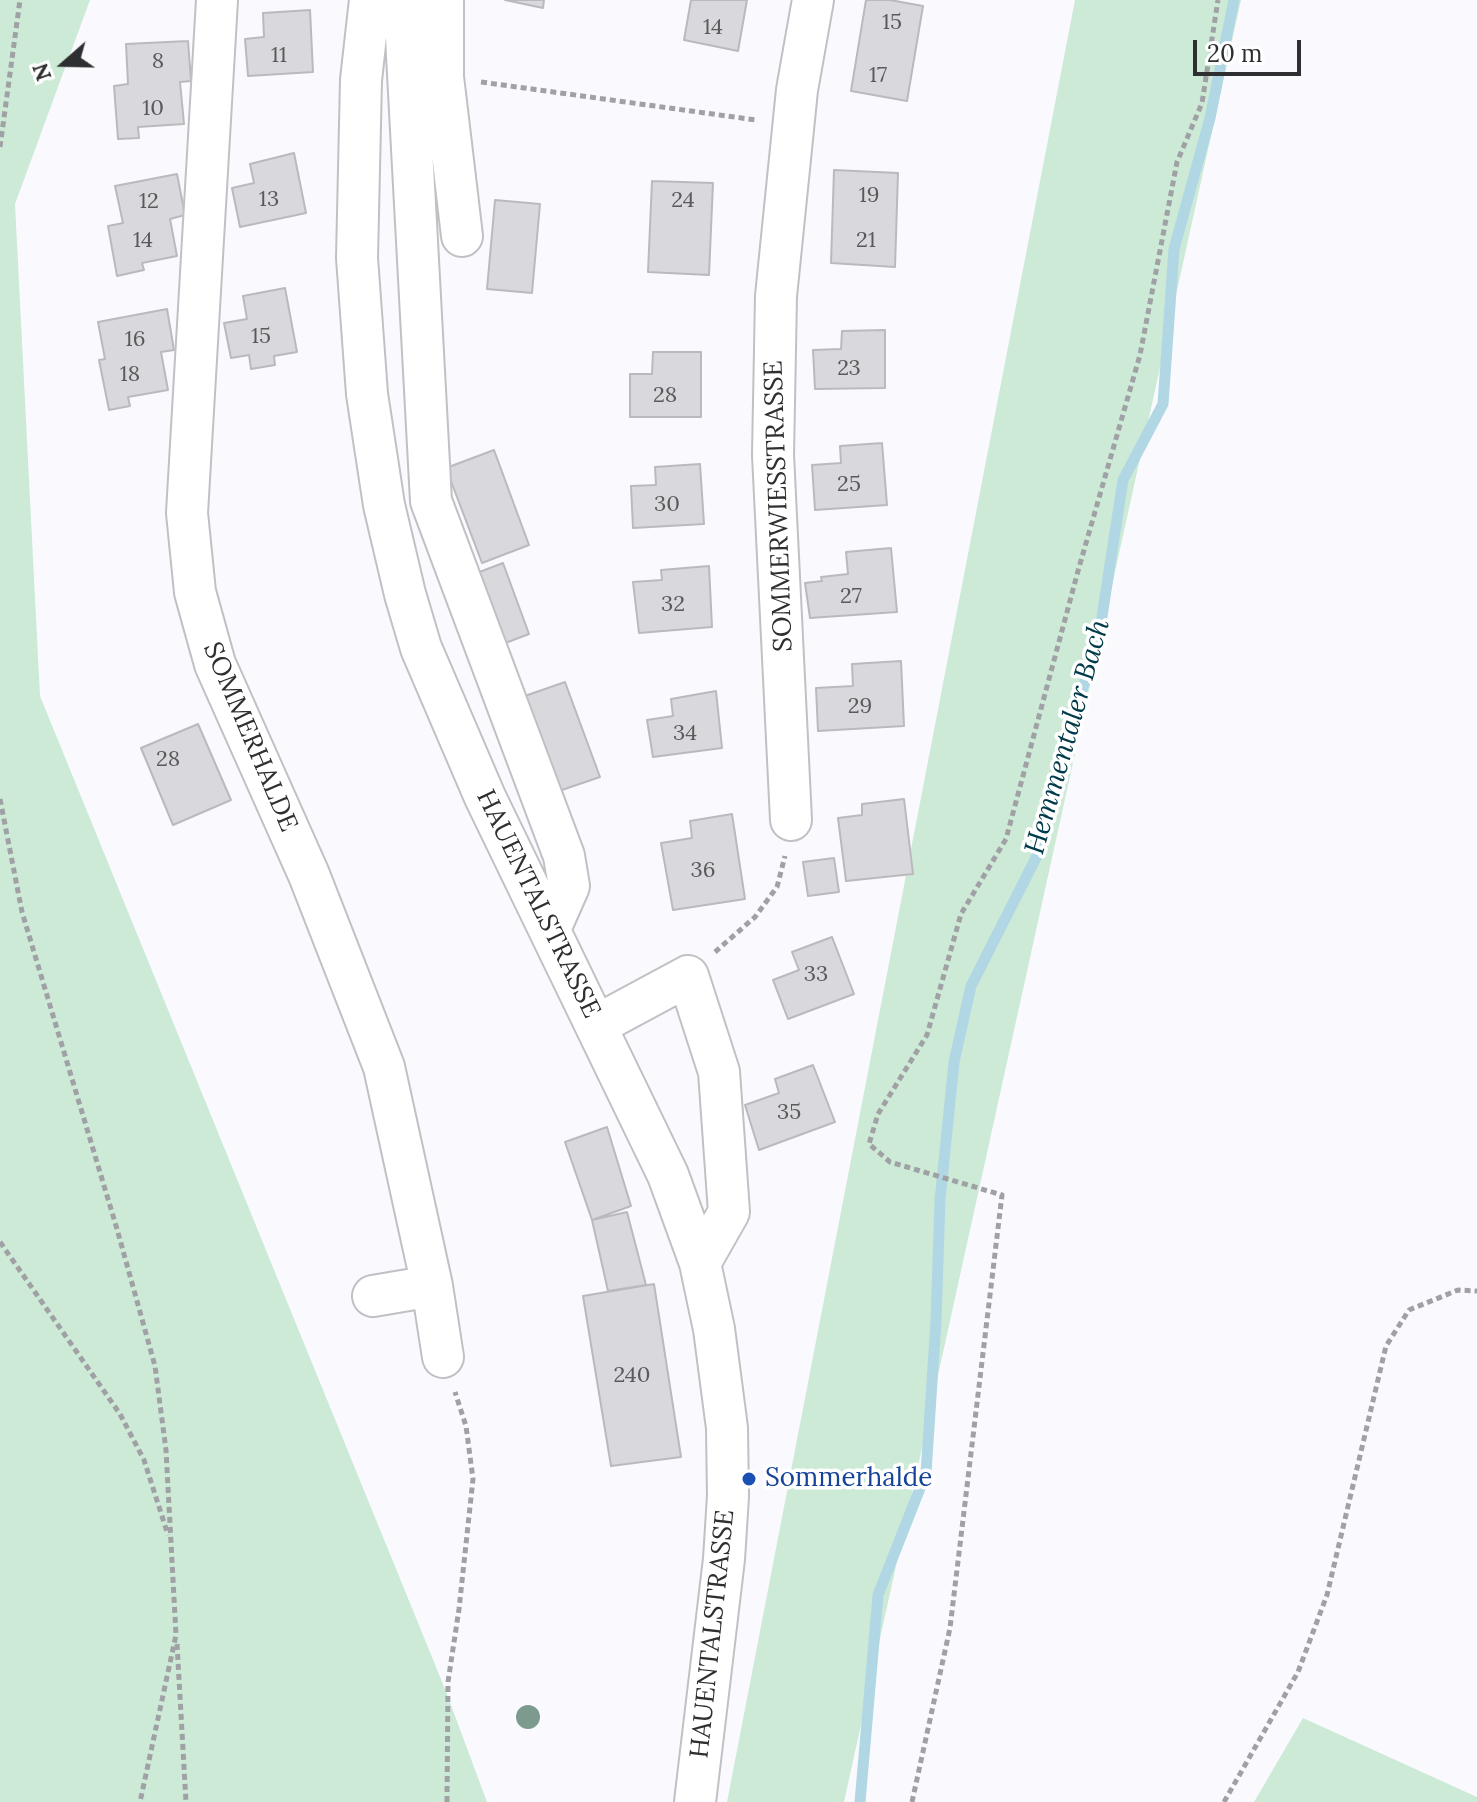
<!DOCTYPE html>
<style>
body{margin:0}
#map{position:relative;width:1477px;height:1802px;overflow:hidden;background:#fafafe;font-family:Lora,serif}
canvas{display:block}
.north{position:absolute;left:24px;top:24px;width:80px;height:80px;-webkit-text-stroke:6px #fff;paint-order:stroke;rotate:250deg;font-size:22px;font-weight:700;line-height:32px;text-align:center;color:#2e2f30}
.north::after{content:'';display:block;margin:auto;width:28px;height:36px;background:#2e2f30;clip-path:polygon(50% 0,100% 100%,50% 72%,0 100%)}
.scale{position:absolute;left:1193px;top:40px;width:108px;height:36px;box-sizing:border-box;border:4px solid #2e2f30;border-top:0;padding-left:10px;font-size:24px;line-height:28px;white-space:nowrap;color:#2e2f30;-webkit-text-stroke:6px #fff;paint-order:stroke}
</style>
<div id="map">
<canvas width="1477" height="1802"></canvas>
<div class="north">N</div>
<div class="scale">20 m</div>
</div>
<script>
const c = document.querySelector('canvas').getContext('2d');
c.lineJoin = 'round';
function fillPath(path, color) { c.fillStyle = color; c.fill(path, 'evenodd'); }
const toPath = rows => new Path2D(rows.map(r => 'M' + r).join(''));
function trace(path, color, width, dash) { c.strokeStyle = color; c.lineWidth = width; c.lineCap = dash ? 'butt' : 'round'; c.setLineDash(dash || []); c.stroke(path); }
function label(font, color, halo, rows, align = 'center') {
  c.font = font + ' Lora,serif'; c.lineWidth = 7; c.setLineDash([]); c.textBaseline = 'middle'; c.strokeStyle = halo; c.fillStyle = color; for (const [text, x, y, turn = 0] of rows) {
    c.save(); c.translate(x, y); c.rotate((+turn || 0) * Math.PI / 180); c.textAlign = isNaN(turn) ? turn : align; if (halo) c.strokeText(text, 0, 0); c.fillText(text, 0, 0); c.restore();
  }
}
fillPath(toPath([
 [0,0,90,0,15,204,40,696,445,1689,487,1802,0,1802],
 [1075,0,1241,0,844,1802,727,1802],
 [1303,1718,1477,1797,1477,1802,1254,1802]
]), '#cdead7');
trace(toPath([
 [860,1802,878,1595,926,1473,936,1321,940,1200,954,1062,971,986,1043,844,1069,725,1097,649,1123,480,1163,404,1174,249,1210,118,1234,0]
]), '#b1d7e5', 11);
const building = toPath([
 [505,0,544,0,543,8,505,0],
 [691,0,747,0,738,51,684,40,691,0],
 [866,0,890,0,923,6,907,101,851,91,866,0],
 [310,10,313,72,248,76,245,39,264,37,263,13,310,10],
 [188,41,191,81,180,82,184,124,138,127,139,138,118,139,114,86,128,84,126,44,188,41],
 [294,153,306,213,240,227,232,188,254,183,250,164,294,153],
 [834,170,898,173,895,267,831,263,834,170],
 [177,174,185,215,170,219,177,256,142,263,144,270,117,276,108,226,123,223,115,186,177,174],
 [652,181,713,183,709,275,648,272,652,181],
 [495,200,540,204,532,293,487,289,495,200],
 [285,288,297,352,274,356,275,365,251,369,249,355,231,358,224,323,247,319,243,296,285,288],
 [167,309,174,350,161,352,168,390,128,397,130,406,109,410,99,360,105,359,98,322,167,309],
 [885,330,885,388,815,389,813,350,841,349,842,331,885,330],
 [653,352,701,352,701,417,630,417,630,374,652,374,653,352],
 [882,443,887,505,815,510,812,465,841,463,840,446,882,443],
 [494,450,529,545,482,563,446,468,494,450],
 [700,464,704,524,633,528,631,486,656,485,655,467,700,464],
 [891,548,897,612,810,618,805,583,822,581,821,577,848,574,846,552,891,548],
 [503,563,529,634,495,647,469,576,503,563],
 [709,566,712,627,639,633,633,582,662,580,661,570,709,566],
 [901,661,904,726,818,731,816,688,853,686,852,664,901,661],
 [565,682,600,777,556,792,522,697,565,682],
 [716,691,722,748,653,757,647,720,673,716,671,699,716,691],
 [198,724,231,800,173,825,141,748,198,724],
 [904,799,913,874,846,881,838,818,862,815,862,804,904,799],
 [732,814,745,899,673,910,661,843,692,838,690,821,732,814],
 [834,858,839,892,808,896,803,862,834,858],
 [832,937,854,994,788,1019,773,980,799,970,792,952,832,937],
 [813,1065,835,1122,759,1150,745,1105,779,1093,775,1079,813,1065],
 [607,1127,631,1206,592,1220,565,1142,607,1127],
 [627,1212,646,1285,608,1291,592,1220,627,1212],
 [654,1284,681,1457,611,1466,583,1296,654,1284]
]);
fillPath(building, '#d9d9dd');
trace(building, '#bababe', 2);
const minor = toPath([
 [217,0,187,513,195,592,215,664,309,875,384,1067,432,1286,443,1357],
 [370,0,361,80,357,258,367,394,384,505,405,594,421,648,485,797,668,1175,700,1263,714,1329,727,1428,728,1496,724,1559,695,1802],
 [404,0,431,501,564,856,569,886,550,929],
 [443,0,443,77,462,236],
 [791,820,773,455,776,296,797,90,813,0],
 [597,1025,688,976,719,1072,729,1212,700,1263],
 [373,1296,432,1286]
]);
trace(minor, '#c1c1c5', 44);
trace(toPath([
 [481,82,756,120],
 [0,147,20,0],
 [0,799,22,912,117,1229,155,1366,166,1450,176,1635,140,1802],
 [715,952,755,917,777,887,785,856],
 [0,1242,120,1414,144,1460,168,1535],
 [177,1644,186,1802],
 [447,1802,448,1682,459,1609,473,1479,466,1426,455,1392],
 [912,1802,950,1628,1002,1195,890,1162,869,1144,878,1114,927,1035,961,914,1006,839,1078,571,1140,355,1177,162,1202,103,1218,0],
 [1224,1802,1298,1672,1327,1595,1386,1346,1409,1310,1458,1290,1477,1291]
]), '#a0a1a4', 5, [6, 4]);
trace(minor, '#fff', 40);
c.fillStyle = '#7c9a8d';
for (const [x, y] of [
 [528,1717]
]) { c.beginPath(); c.arc(x, y, 12, 0, 2 * Math.PI); c.fill(); }
for (const [x, y, r, color] of [
 [749,1479,8,"#1a4fb4"]
]) { const dot = new Path2D(); dot.arc(x, y, r, 0, 2 * Math.PI); c.fillStyle = color; c.fill(dot); trace(dot, '#fff', 3); }
label('22px', '#595a5b', null, [
 ["15",892,23],
 ["14",713,28],
 ["11",279,56],
 ["8",158,62],
 ["17",878,76],
 ["10",153,109],
 ["19",869,196],
 ["13",269,200],
 ["24",683,201],
 ["12",149,202],
 ["14",143,241],
 ["21",866,241],
 ["15",261,337],
 ["16",135,340],
 ["23",849,369],
 ["18",130,375],
 ["28",665,396],
 ["25",849,485],
 ["30",667,505],
 ["27",851,597],
 ["32",673,605],
 ["29",860,707],
 ["34",685,734],
 ["28",168,760],
 ["36",703,871],
 ["33",816,975],
 ["35",789,1113],
 ["240",632,1376]
]);
label('26px', '#2e2f30', '#fff', [
 ["SOMMERWIESSTRASSE",779,506,-92],
 ["SOMMERHALDE",250,737,67],
 ["HAUENTALSTRASSE",538,904,64],
 ["HAUENTALSTRASSE",713,1634,-84]
]);
label('26px', '#164399', '#fff', [
 ["Sommerhalde",765,1479]
], 'left');
label('italic 28px', '#013a4a', '#fff', [
 ["Hemmentaler Bach",1068,737,-74]
]);
</script>
